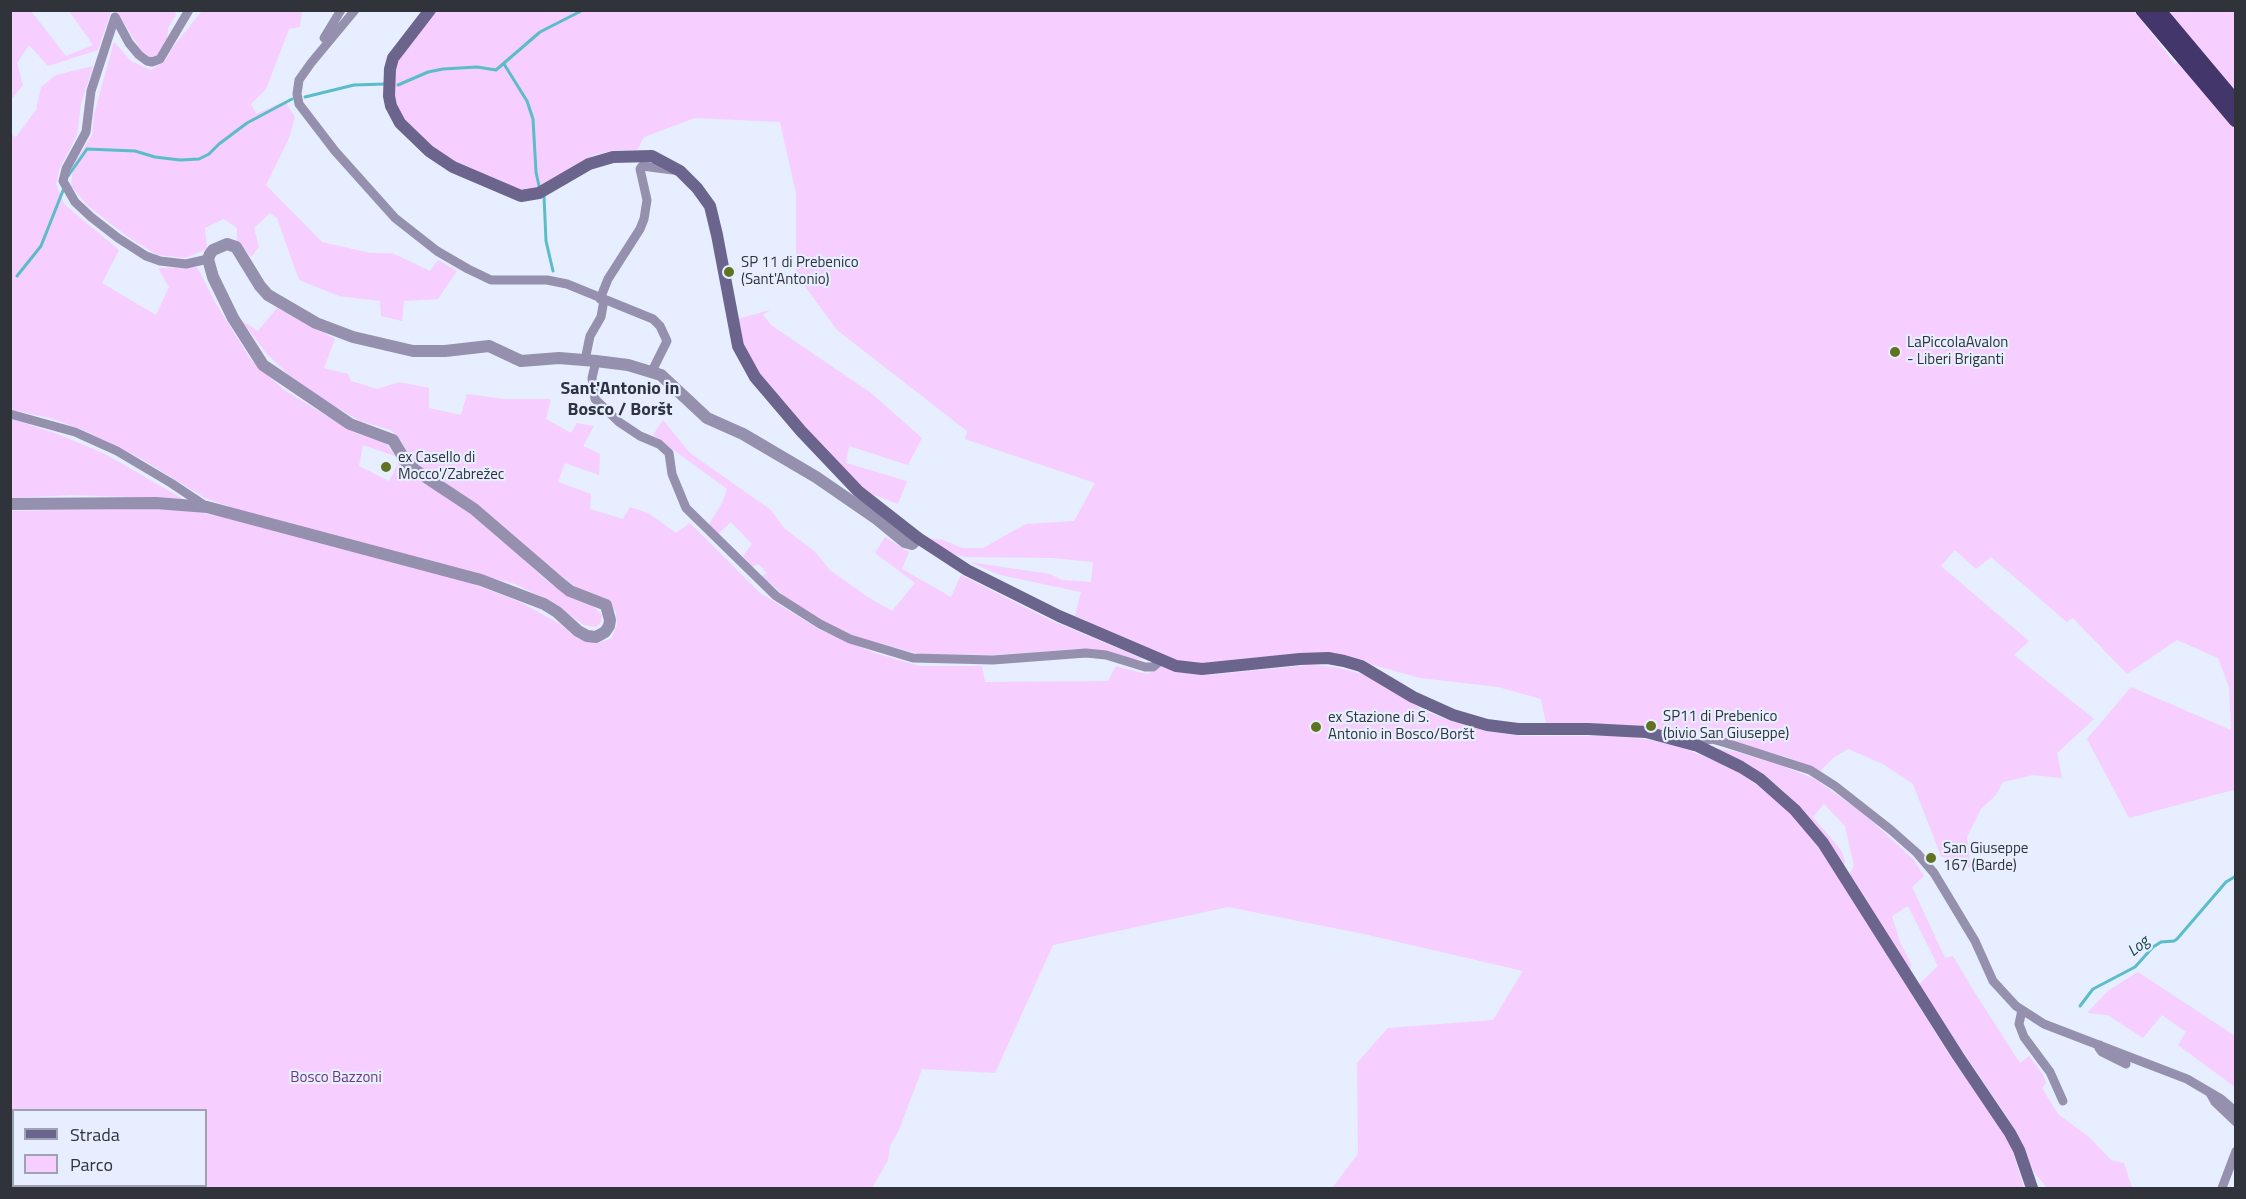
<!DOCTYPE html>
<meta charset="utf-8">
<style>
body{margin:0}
#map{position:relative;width:2246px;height:1199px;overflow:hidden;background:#e6eeff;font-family:"Titillium Web",sans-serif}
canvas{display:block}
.frame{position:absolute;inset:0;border:12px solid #30333a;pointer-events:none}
.legend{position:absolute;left:12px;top:1109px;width:195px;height:78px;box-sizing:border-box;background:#e6eeff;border:2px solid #9da3b0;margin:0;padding:8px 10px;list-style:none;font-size:18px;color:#30333a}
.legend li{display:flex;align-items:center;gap:12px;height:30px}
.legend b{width:30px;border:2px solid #9da3b0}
</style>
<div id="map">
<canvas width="2246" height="1199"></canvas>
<div class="frame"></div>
<ul class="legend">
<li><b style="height:8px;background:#6b648d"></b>Strada</li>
<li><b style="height:16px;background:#f6ceff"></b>Parco</li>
</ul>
</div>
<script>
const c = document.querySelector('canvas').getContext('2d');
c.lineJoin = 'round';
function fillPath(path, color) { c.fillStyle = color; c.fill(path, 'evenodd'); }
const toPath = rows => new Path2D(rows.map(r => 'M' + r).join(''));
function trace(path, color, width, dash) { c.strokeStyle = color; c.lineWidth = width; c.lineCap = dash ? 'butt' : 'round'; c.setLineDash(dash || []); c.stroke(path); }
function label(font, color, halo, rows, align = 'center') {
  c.font = font + ' "Titillium Web",sans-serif'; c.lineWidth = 4.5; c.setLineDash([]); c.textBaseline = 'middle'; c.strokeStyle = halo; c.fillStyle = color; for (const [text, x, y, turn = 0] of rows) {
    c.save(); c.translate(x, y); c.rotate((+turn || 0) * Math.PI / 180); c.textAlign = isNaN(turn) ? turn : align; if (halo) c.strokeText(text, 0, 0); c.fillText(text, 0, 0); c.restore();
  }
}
fillPath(toPath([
 [11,10,31,11,66,56,93,45,69,11,111,11,98,50,48,66,29,45,17,63,23,85,11,100],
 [438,10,2134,10,2175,64,2196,46,2167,11,2235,11,2235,796,2233,790,2129,818,2087,739,2131,687,2231,730,2229,687,2218,658,2177,640,2127,674,2073,618,2067,622,1991,557,1976,569,1955,550,1941,566,2029,641,2014,655,2094,719,2057,753,2062,778,2033,775,2003,782,1996,795,1981,809,1967,837,1971,868,1941,856,1913,784,1883,764,1848,749,1833,758,1820,771,1790,758,1702,733,1681,735,1666,732,1546,724,1541,699,1498,687,1420,678,1345,657,1207,664,1177,663,1075,616,1081,592,1000,575,969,562,1050,574,1062,580,1091,582,1093,562,1052,558,965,557,950,553,928,538,943,540,962,548,983,548,1026,524,1074,521,1095,483,965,439,967,431,837,330,796,274,796,193,780,122,695,118,644,137,637,150,615,150,594,155,539,186,527,190,514,189,466,169,429,145,401,117,393,91,396,62],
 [113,11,175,11,176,15,168,28,167,42,158,54,151,58,143,53,118,14],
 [202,11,302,11,300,27,289,29,266,89,251,104,256,114,285,101,295,117,289,138,266,185,322,242,370,253,392,253,430,271,438,260,457,271,438,299,404,301,402,321,381,316,380,301,339,296,299,280,277,218,270,213,254,228,259,247,251,257,237,241,237,228,224,219,205,228,207,249,185,258,157,255,128,237,88,206,71,186,73,165,92,135,94,114,114,42,131,61,151,70,165,61,173,47],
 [93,66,81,104,77,135,59,170,56,184,64,204,119,250,102,283,156,315,169,287,158,268,197,267,215,302,251,360,284,390,353,432,386,443,395,456,363,445,359,466,389,481,399,462,414,478,456,501,505,542,546,580,573,598,592,605,602,615,601,622,596,627,584,625,550,601,515,584,245,512,205,498,140,458,83,430,50,418,11,410,10,134,16,137,36,110,41,87,56,75],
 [277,308,335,339,324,368,348,374,351,381,377,389,399,382,429,388,429,408,461,415,467,394,505,399,551,399,546,419,571,433,577,423,594,426,583,446,600,454,599,475,565,463,558,482,591,494,590,509,623,519,630,507,648,513,676,533,690,523,760,593,820,630,875,653,919,666,982,666,985,682,1108,681,1116,666,1146,674,1155,671,1161,666,1175,672,1206,675,1311,665,1335,667,1355,672,1375,679,1424,711,1454,722,1486,731,1522,736,1627,736,1675,745,1733,768,1762,789,1790,813,1811,837,1831,864,1950,1056,1999,1124,2012,1149,2024,1188,1332,1188,1358,1154,1357,1063,1388,1028,1493,1020,1523,971,1364,934,1228,907,1053,945,995,1073,922,1069,899,1130,890,1146,888,1160,872,1188,11,1188,10,511,174,508,219,516,454,577,520,602,560,624,577,638,599,643,612,638,617,624,616,612,607,599,580,590,428,474,410,459,402,442,391,430,360,421,327,402,291,377,267,354,241,320,258,331],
 [14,1110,206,1110,206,1186,14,1186],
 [770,310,763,315,771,325,871,393,922,438,908,465,849,446,846,463,907,481,898,504,869,493,850,476,763,381,744,346,737,319],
 [10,418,60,435,107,455,183,499,72,495,11,498],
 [663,420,690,453,771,510,784,528,814,551,830,570,866,596,892,611,915,583,875,553,885,537,909,552,902,569,951,597,961,575,1050,620,1143,659,1129,660,1106,652,1078,649,993,655,919,654,857,637,826,623,790,601,762,576,767,573,758,564,752,567,743,556,752,544,731,522,718,534,708,526,722,503,727,489,653,435],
 [1714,748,1737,752,1777,764,1815,779,1864,814,1914,860,1924,876,1912,887,1945,958,1953,956,1973,990,2020,1063,2029,1056,2042,1073,2046,1083,2042,1088,2058,1114,2090,1138,2111,1160,2124,1163,2132,1188,2047,1188,2034,1172,2022,1143,2009,1120,1918,985,1938,966,1908,906,1892,916,1900,942,1911,964,1911,973,1849,875,1854,866,1845,826,1824,804,1813,817,1841,850,1845,861,1843,867,1808,817,1780,788,1751,766],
 [2138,972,2235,1036,2235,1087,2178,1045,2186,1032,2162,1015,2143,1038,2108,1015,2087,1013,2109,990]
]), '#f6ceff');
trace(toPath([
 [504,64,527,101,533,119,536,172,539,186],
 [398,85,428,72,443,69,477,67,496,70,540,32,583,10],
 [305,97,354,85,385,84],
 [68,176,87,149,135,151,155,157,180,160,199,159,209,154,219,144,247,123,292,99],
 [544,196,546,241,553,271],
 [17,276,41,246,64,188],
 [2080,1006,2093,989,2135,967,2153,947,2161,942,2174,941,2177,939,2226,882,2236,876]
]), '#5abdc9', 3);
trace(toPath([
 [189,10,160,59,152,62,147,61,139,55,129,43,115,17,91,91,86,132,66,169,63,181,75,202,91,217,118,238,146,256,160,261,186,264,208,259],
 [355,10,311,63,299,80,297,94,299,104,335,151,395,218,437,251,468,269,491,280,547,280,567,284,653,319,660,326,667,341,652,371],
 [324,38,341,10],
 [600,299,608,279,640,229,644,219,647,200,640,169,642,166,673,170],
 [585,360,590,336,601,317,604,300],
 [596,361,592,378,595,399,619,422,640,436,659,444,669,453,672,474,686,508,776,596,820,624,850,639,913,658,993,660,1086,653,1106,655,1145,667,1153,667,1160,661],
 [10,414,75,432,117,451,171,483,207,507],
 [1698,746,1703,741,1712,739,1726,743,1810,770,1835,786,1891,830,1917,853,1934,873,1975,941,1993,981,2016,1006,2044,1024,2187,1079,2221,1099,2236,1112],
 [2022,1010,2019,1024,2024,1037,2050,1072,2063,1101],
 [2100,1045,2099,1048,2102,1052,2126,1064],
 [2210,1093,2215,1102,2236,1122],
 [2222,1188,2236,1151]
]), '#9590ad', 9);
trace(toPath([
 [10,504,156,503,207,507,481,580,544,604,557,612,578,631,587,636,596,637,605,632,609,626,610,620,606,605,570,591,560,583,474,509,415,470,406,462,393,440,350,424,263,365,233,318,213,277,208,259,210,254,213,250,227,244,236,247,260,286,268,295,316,323,353,337,413,351,445,351,489,346,521,361,559,358,596,361,628,365,661,375,707,418,743,434,816,477,877,519,905,542,912,544,918,538]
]), '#9590ad', 12);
trace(toPath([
 [430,10,393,58,390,69,389,96,391,106,400,123,429,151,453,167,521,196,539,193,589,164,613,157,652,156,680,171,697,188,710,206,717,235,738,346,755,377,801,431,858,491,918,538,967,570,1059,616,1176,666,1202,669,1300,659,1328,658,1344,661,1361,666,1413,697,1453,715,1487,725,1518,729,1588,729,1646,732,1698,746,1741,767,1760,779,1795,810,1823,843,1958,1056,2010,1133,2019,1150,2032,1188]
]), '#6b648d', 12);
trace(toPath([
 [2143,10,2236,120],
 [2158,10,2236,103]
]), '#42366a', 15);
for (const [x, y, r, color] of [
 [729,272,6,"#617321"],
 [1895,352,6,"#617321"],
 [386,467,6,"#617321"],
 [1651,726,6,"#617321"],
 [1316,727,6,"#617321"],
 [1931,858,6,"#617321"]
]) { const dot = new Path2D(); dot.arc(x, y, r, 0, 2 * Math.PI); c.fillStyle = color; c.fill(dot); trace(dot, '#e6eeff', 2); }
label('15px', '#30333a', '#e6eeff', [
 ["SP 11 di Prebenico",741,263],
 ["(Sant'Antonio)",741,280],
 ["LaPiccolaAvalon",1907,343],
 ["- Liberi Briganti",1907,360],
 ["ex Casello di",398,458],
 ["Mocco'/Zabrežec",398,475],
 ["SP11 di Prebenico",1663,717],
 ["(bivio San Giuseppe)",1663,734],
 ["ex Stazione di S.",1328,718],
 ["Antonio in Bosco/Boršt",1328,735],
 ["San Giuseppe",1943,849],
 ["167 (Barde)",1943,866]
], 'left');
label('15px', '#70387d', '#e6eeff', [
 ["Bosco Bazzoni",336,1078]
]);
label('italic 16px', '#114045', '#e6eeff', [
 ["Log",2139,947,-40]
]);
label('bold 18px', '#2e3441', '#e6eeff', [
 ["Sant'Antonio in",620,390],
 ["Bosco / Boršt",620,411]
]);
</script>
